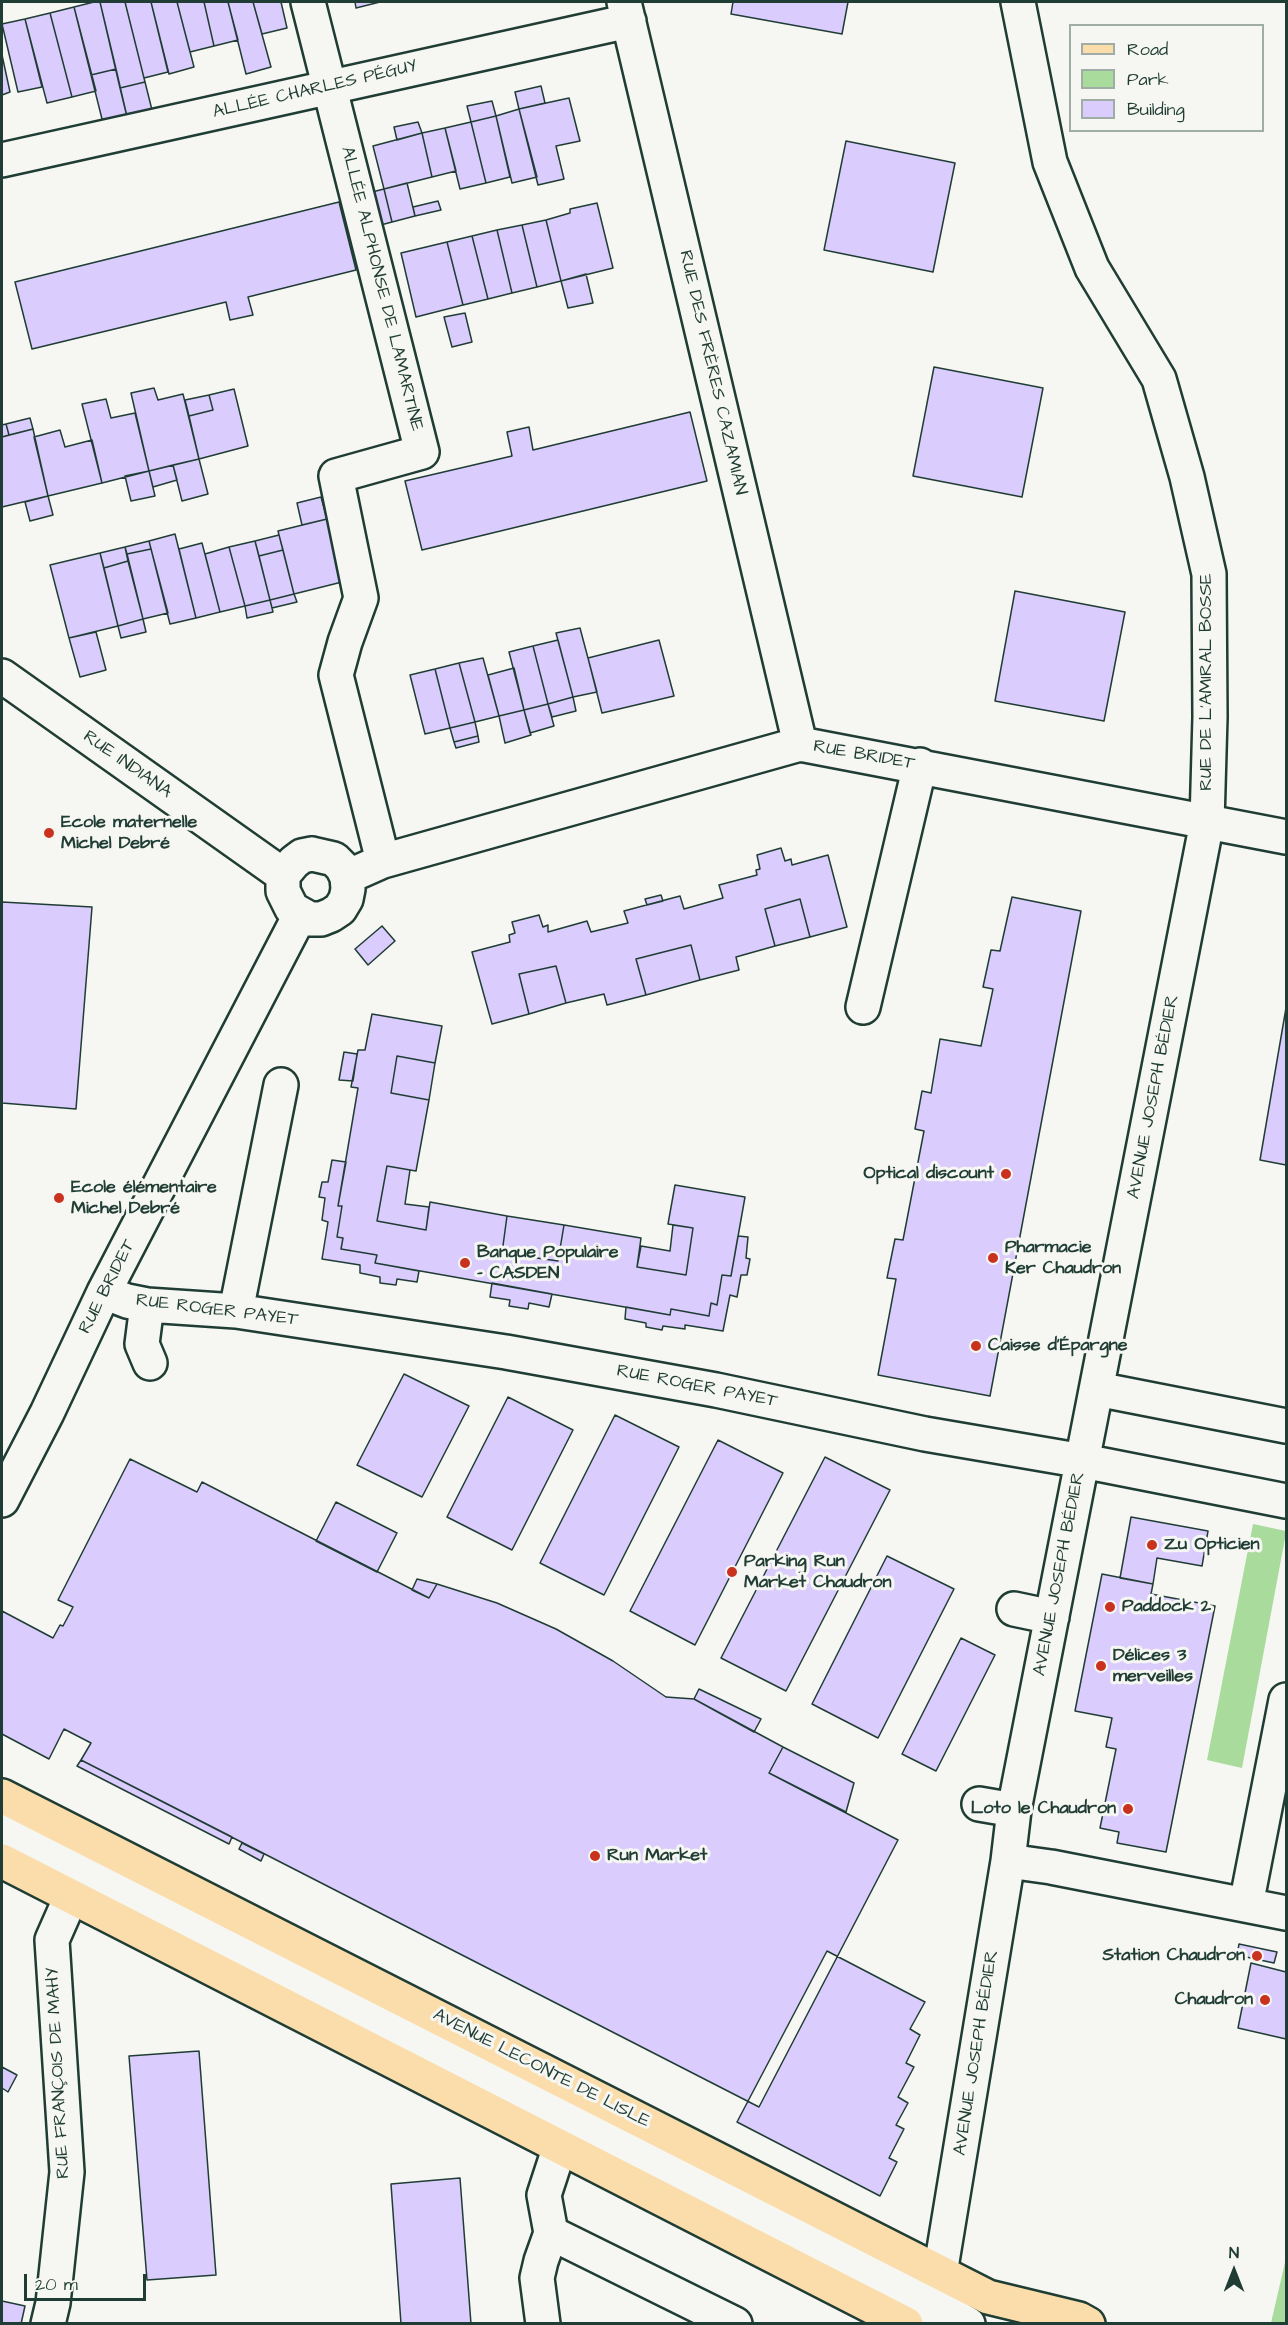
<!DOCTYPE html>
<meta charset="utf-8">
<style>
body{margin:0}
#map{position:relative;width:1288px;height:2325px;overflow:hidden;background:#f6f6f2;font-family:"Architects Daughter",sans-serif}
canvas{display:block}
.frame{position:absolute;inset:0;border:3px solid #1f3d34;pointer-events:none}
.legend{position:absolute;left:1069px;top:24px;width:195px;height:108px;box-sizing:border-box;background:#f6f6f2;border:2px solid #a0aca6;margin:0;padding:8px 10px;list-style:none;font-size:18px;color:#1f3d34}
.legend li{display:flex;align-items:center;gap:12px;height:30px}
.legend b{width:30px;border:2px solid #a0aca6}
.north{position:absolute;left:1204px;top:2241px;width:60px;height:60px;-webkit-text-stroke:4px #f6f6f2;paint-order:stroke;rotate:0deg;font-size:16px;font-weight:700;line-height:24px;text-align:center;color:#1f3d34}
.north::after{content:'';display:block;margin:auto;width:21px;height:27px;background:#1f3d34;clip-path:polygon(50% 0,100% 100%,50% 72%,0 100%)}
.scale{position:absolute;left:24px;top:2274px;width:122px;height:27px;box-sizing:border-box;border:3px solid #1f3d34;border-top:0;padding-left:8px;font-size:18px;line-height:21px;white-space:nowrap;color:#1f3d34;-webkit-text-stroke:4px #f6f6f2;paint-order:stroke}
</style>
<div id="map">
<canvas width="1288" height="2325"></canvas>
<div class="frame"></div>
<ul class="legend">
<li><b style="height:8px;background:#fbddab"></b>Road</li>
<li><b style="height:16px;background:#a9db9c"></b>Park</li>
<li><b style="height:16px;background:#dbccfe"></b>Building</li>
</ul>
<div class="north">N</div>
<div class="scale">20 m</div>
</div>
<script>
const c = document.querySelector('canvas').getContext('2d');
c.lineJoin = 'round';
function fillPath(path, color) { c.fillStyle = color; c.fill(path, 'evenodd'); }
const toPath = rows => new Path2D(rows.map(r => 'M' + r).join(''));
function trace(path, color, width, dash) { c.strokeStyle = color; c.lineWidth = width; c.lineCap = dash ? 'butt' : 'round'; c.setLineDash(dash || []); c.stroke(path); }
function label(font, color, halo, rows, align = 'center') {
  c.font = font + ' "Architects Daughter",sans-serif'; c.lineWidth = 6; c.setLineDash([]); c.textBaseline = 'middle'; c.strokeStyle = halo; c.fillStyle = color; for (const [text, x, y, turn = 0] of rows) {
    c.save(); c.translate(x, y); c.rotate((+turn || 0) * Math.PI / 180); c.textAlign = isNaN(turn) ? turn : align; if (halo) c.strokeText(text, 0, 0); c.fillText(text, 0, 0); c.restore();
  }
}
fillPath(toPath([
 [1253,1524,1286,1531,1286,1533,1242,1768,1207,1760],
 [1286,2258,1286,2323,1271,2323]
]), '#a9db9c');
const building = toPath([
 [94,2,100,2,116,69,91,75,74,7,94,2],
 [100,2,125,2,145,82,120,88,100,2],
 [125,2,151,2,168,72,144,78,125,2],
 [151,2,177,2,194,67,169,74,151,2],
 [177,2,204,2,214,46,190,52,177,2],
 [204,2,228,2,238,40,214,46,204,2],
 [228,2,253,2,271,67,246,74,228,2],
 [253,2,281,2,287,28,262,34,253,2],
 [355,2,380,2,356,8,355,2],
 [733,2,848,2,842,34,731,14,733,2],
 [74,7,96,91,72,97,50,13,74,7],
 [50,13,72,97,47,103,25,19,50,13],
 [25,19,42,87,18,92,2,24,25,19],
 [2,55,10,92,2,95,2,55],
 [116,69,128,121,104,127,91,75,116,69],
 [145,82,153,114,128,121,120,88,145,82],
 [541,86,545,103,519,109,515,92,541,86],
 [569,98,580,141,556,146,564,179,538,185,519,109,569,98],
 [492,101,496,116,471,122,467,106,492,101],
 [519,109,537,177,512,183,496,116,519,109],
 [496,116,510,177,486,183,471,122,496,116],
 [418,122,422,133,397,140,394,127,418,122],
 [471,122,486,183,460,189,445,128,471,122],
 [445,128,456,171,432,177,422,133,445,128],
 [422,133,432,177,384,189,373,146,422,133],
 [846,141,955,163,933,272,824,250,846,141],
 [407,183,415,216,392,222,384,189,407,183],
 [384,189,392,222,377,226,368,193,384,189],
 [438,201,441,210,415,216,413,207,438,201],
 [339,202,356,270,248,297,253,315,230,320,226,302,32,349,15,282,339,202],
 [597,203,613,268,561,281,546,220,570,213,570,209,597,203],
 [546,220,561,281,537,287,522,225,546,220],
 [522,225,537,287,512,293,497,230,522,225],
 [497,230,512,293,488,299,472,236,497,230],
 [472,236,488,299,463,305,447,242,472,236],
 [447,242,463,305,416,317,401,253,447,242],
 [586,274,593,303,568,308,561,281,586,274],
 [465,313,472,342,452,347,444,317,465,313],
 [934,367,1043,388,1022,497,913,476,934,367],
 [154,388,158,400,183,394,199,459,149,471,131,393,154,388],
 [234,389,248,446,199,459,189,416,213,410,209,395,234,389],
 [209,395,213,410,189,416,185,400,209,395],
 [106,399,111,418,135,413,149,471,102,483,82,404,106,399],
 [690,412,707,481,422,550,405,481,512,456,507,432,529,427,533,450,690,412],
 [30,418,33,429,9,435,6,424,30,418],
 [6,424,9,435,2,437,2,425,6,424],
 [33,429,48,496,2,507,2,437,33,429],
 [60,430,65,447,92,440,102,483,48,496,34,437,60,430],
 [199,459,208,494,182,501,173,465,199,459],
 [173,465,177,480,153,487,149,471,173,465],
 [149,471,155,496,131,501,125,476,149,471],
 [48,496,53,515,30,521,25,502,48,496],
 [321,497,327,519,302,525,297,503,321,497],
 [327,519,342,582,294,594,278,531,327,519],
 [175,534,196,618,170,624,149,541,175,534],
 [279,535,283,550,259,556,255,541,279,535],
 [149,541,151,549,127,554,125,547,149,541],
 [255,541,270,600,245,606,229,547,255,541],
 [202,543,220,612,196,618,179,549,202,543],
 [125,547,128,561,104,568,100,553,125,547],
 [229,547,245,606,220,612,205,554,229,547],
 [151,549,168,613,143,619,127,554,151,549],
 [283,550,294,594,270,600,259,556,283,550],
 [100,553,118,626,69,638,50,565,100,553],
 [128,561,143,619,118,626,104,568,128,561],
 [1015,591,1125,612,1104,721,995,701,1015,591],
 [294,594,297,602,272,608,270,600,294,594],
 [270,600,273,612,247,618,245,606,270,600],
 [143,619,146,632,121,638,118,626,143,619],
 [580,628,597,692,573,697,556,633,580,628],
 [96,632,106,670,80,677,69,638,96,632],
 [558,640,573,697,548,704,533,646,558,640],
 [659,640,674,696,602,713,588,658,659,640],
 [533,646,548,704,524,710,509,652,533,646],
 [483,658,499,716,475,722,459,663,483,658],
 [459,663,475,722,450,728,435,669,459,663],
 [514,668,524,710,499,716,488,675,514,668],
 [435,669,450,728,425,734,410,675,435,669],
 [573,697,576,711,552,717,548,704,573,697],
 [548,704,554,726,530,733,524,710,548,704],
 [524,710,531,735,505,743,499,716,524,710],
 [475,722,478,736,454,742,450,728,475,722],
 [478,736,479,742,456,748,454,742,478,736],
 [781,848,785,861,791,859,792,865,828,855,847,927,810,937,800,899,765,909,775,946,736,957,739,970,700,980,691,945,636,959,646,995,607,1005,604,994,566,1003,556,966,519,974,529,1014,492,1024,472,952,510,942,509,935,515,933,512,922,539,915,543,927,548,925,548,932,587,921,591,932,628,923,624,911,680,896,684,909,723,898,719,885,757,875,756,870,760,869,757,855,781,848],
 [661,895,663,901,647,905,645,899,661,895],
 [1012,897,1081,911,990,1396,878,1375,896,1279,887,1278,895,1239,903,1240,924,1131,915,1129,922,1091,931,1093,940,1039,981,1046,993,989,983,987,991,950,1000,951,1012,897],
 [800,899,810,937,775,946,765,909,800,899],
 [2,902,92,907,76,1109,2,1103,2,902],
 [382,926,395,941,368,965,355,949,382,926],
 [691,945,700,980,646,995,636,959,691,945],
 [556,966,566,1003,529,1014,519,974,556,966],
 [1286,1008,1286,1165,1260,1160,1286,1008],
 [372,1014,442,1026,435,1063,397,1056,391,1093,429,1100,416,1171,387,1166,377,1221,426,1230,430,1202,507,1216,502,1253,558,1261,564,1225,641,1238,637,1267,686,1275,693,1228,668,1224,675,1185,745,1197,731,1276,722,1275,717,1305,711,1303,709,1316,671,1309,670,1315,375,1263,377,1255,341,1249,343,1238,337,1237,342,1206,338,1206,358,1088,351,1087,358,1050,365,1050,372,1014],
 [344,1052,357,1054,353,1081,339,1080,344,1052],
 [397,1056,435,1063,429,1100,391,1093,397,1056],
 [332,1160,346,1162,338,1206,342,1206,337,1237,343,1238,341,1249,377,1255,375,1263,419,1271,417,1282,397,1279,396,1285,380,1283,380,1277,360,1273,360,1265,322,1259,328,1222,322,1220,325,1198,319,1197,322,1182,328,1182,332,1160],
 [387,1166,410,1170,405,1204,429,1207,426,1230,377,1221,387,1166],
 [507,1216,564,1225,558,1261,502,1253,507,1216],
 [673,1225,693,1228,686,1275,637,1267,641,1246,670,1251,673,1225],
 [738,1236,748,1237,746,1258,750,1259,747,1275,741,1275,737,1297,730,1295,723,1331,685,1325,685,1329,663,1326,662,1330,646,1327,646,1323,625,1319,626,1307,670,1315,671,1309,709,1316,711,1303,717,1305,722,1275,731,1276,738,1236],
 [492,1283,552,1294,549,1307,529,1303,528,1309,509,1306,510,1300,490,1297,492,1283],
 [404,1374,469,1406,422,1497,357,1465,404,1374],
 [508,1397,573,1430,512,1550,447,1517,508,1397],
 [615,1415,679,1447,604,1595,540,1563,615,1415],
 [718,1440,783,1473,695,1645,630,1611,718,1440],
 [825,1457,890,1490,786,1691,721,1658,825,1457],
 [130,1459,197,1492,202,1482,429,1598,437,1584,497,1603,556,1629,613,1661,666,1697,694,1699,783,1747,769,1773,898,1840,759,2107,81,1760,91,1743,64,1729,49,1759,2,1734,2,1611,53,1638,60,1625,63,1626,73,1607,58,1600,130,1459],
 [336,1502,397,1533,377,1572,316,1541,336,1502],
 [1131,1517,1208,1531,1202,1566,1157,1558,1153,1584,1120,1578,1131,1517],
 [887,1556,954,1589,878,1738,812,1704,887,1556],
 [1102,1574,1153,1584,1151,1594,1215,1606,1166,1852,1117,1843,1119,1832,1100,1828,1116,1749,1106,1747,1112,1718,1075,1711,1102,1574],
 [417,1579,437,1584,429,1598,412,1590,417,1579],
 [961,1638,995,1655,936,1771,902,1754,961,1638],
 [699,1689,761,1719,754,1732,694,1699,699,1689],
 [783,1747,854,1783,846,1812,769,1773,783,1747],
 [81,1760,232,1837,229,1844,77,1766,81,1760],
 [242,1843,264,1854,261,1861,239,1849,242,1843],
 [1239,1944,1277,1952,1274,1963,1237,1955,1239,1944],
 [827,1951,925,2002,910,2029,920,2035,906,2063,914,2067,898,2097,908,2103,896,2125,904,2129,889,2158,897,2162,880,2196,737,2122,827,1951],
 [1251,1963,1286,1972,1286,2039,1238,2028,1251,1963],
 [199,2051,216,2275,147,2280,129,2056,199,2051],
 [2,2067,17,2075,8,2092,2,2088,2,2067],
 [460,2178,471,2324,401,2324,391,2184,460,2178],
 [2,2301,25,2306,21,2324,2,2324,2,2301]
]);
fillPath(building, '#dbccfe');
trace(building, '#1f3d34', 1.5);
const minor = toPath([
 [308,2,422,452,336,476,361,598,345,642,336,675,383,861],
 [624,2,800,744],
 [2,160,629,21],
 [2,676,283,875],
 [312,854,334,859,342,867,347,877,348,889,346,899,340,909,331,915,321,919,310,919,292,909,283,891,283,875,294,862,302,856,312,854],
 [347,877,383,861,800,744,1286,837],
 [863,1007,920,765],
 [104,1292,127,1301,147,1305,236,1311,506,1352,716,1390,925,1434,1083,1461,1286,1501],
 [147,1305,142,1344,150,1363],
 [236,1311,281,1085],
 [1097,1389,1286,1426],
 [2,1500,47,1413,104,1292,300,915],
 [1014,1609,1052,1617],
 [979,1804,1014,1810],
 [2,1830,935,2304,968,2324],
 [1008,1861,1051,1867,1286,1913],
 [1246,1905,1286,1700],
 [551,2233,735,2324],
 [48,2324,53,2303,67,2172,52,1940,71,1897],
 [543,2324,537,2278,541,2261,551,2233,544,2195,560,2146],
 [918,2324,935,2304,1008,1861,1014,1810,1207,822,1210,717,1209,574,1187,477,1159,379,1092,268,1050,162,1018,2]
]);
const major = toPath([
 [2,1796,988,2297,1079,2319,1088,2324],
 [2,1861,906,2324]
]);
trace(minor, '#1f3d34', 38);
trace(major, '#1f3d34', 38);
trace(minor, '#f6f6f2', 33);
trace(major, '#fbddab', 33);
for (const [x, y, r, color] of [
 [49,833,6,"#c8321e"],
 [1006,1174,6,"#c8321e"],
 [59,1198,6,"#c8321e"],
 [993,1258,6,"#c8321e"],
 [465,1263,6,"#c8321e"],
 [976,1346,6,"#c8321e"],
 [1152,1545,6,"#c8321e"],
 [732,1572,6,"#c8321e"],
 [1110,1607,6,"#c8321e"],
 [1101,1666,6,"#c8321e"],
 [1128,1809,6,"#c8321e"],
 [595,1856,6,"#c8321e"],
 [1257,1956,6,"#c8321e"],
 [1265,2000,6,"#c8321e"]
]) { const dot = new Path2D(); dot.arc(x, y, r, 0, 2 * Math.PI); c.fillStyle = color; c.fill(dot); trace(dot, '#f6f6f2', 2); }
label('18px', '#1f3d34', '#f6f6f2', [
 ["ALLÉE CHARLES PÉGUY",315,90,-13],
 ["ALLÉE ALPHONSE DE LAMARTINE",381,289,76],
 ["RUE DES FRÈRES CAZAMIAN",712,373,77],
 ["RUE DE L'AMIRAL BOSSE",1207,682,-90],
 ["RUE BRIDET",864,756,10],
 ["RUE INDIANA",127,765,35],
 ["AVENUE JOSEPH BÉDIER",1154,1097,-79],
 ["RUE BRIDET",108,1287,-63],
 ["RUE ROGER PAYET",217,1311,7],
 ["RUE ROGER PAYET",697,1387,11],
 ["AVENUE JOSEPH BÉDIER",1060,1574,-79],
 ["AVENUE JOSEPH BÉDIER",977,2053,-81],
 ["AVENUE LECONTE DE LISLE",541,2069,27],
 ["RUE FRANÇOIS DE MAHY",59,2073,-93]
]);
label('bold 18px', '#1f3d34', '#f6f6f2', [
 ["Ecole maternelle",61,823],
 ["Michel Debré",61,844],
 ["Optical discount",994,1174,"right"],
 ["Ecole élémentaire",71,1188],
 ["Michel Debré",71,1209],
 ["Pharmacie",1005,1248],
 ["Ker Chaudron",1005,1269],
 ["Banque Populaire",477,1253],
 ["- CASDEN",477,1274],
 ["Caisse d'Épargne",988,1346],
 ["Zu Opticien",1164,1545],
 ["Parking Run",744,1562],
 ["Market Chaudron",744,1583],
 ["Paddock 2",1122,1607],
 ["Délices 3",1113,1656],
 ["merveilles",1113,1677],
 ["Loto le Chaudron",1116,1809,"right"],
 ["Run Market",607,1856],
 ["Station Chaudron",1245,1956,"right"],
 ["Chaudron",1253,2000,"right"]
], 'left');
</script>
